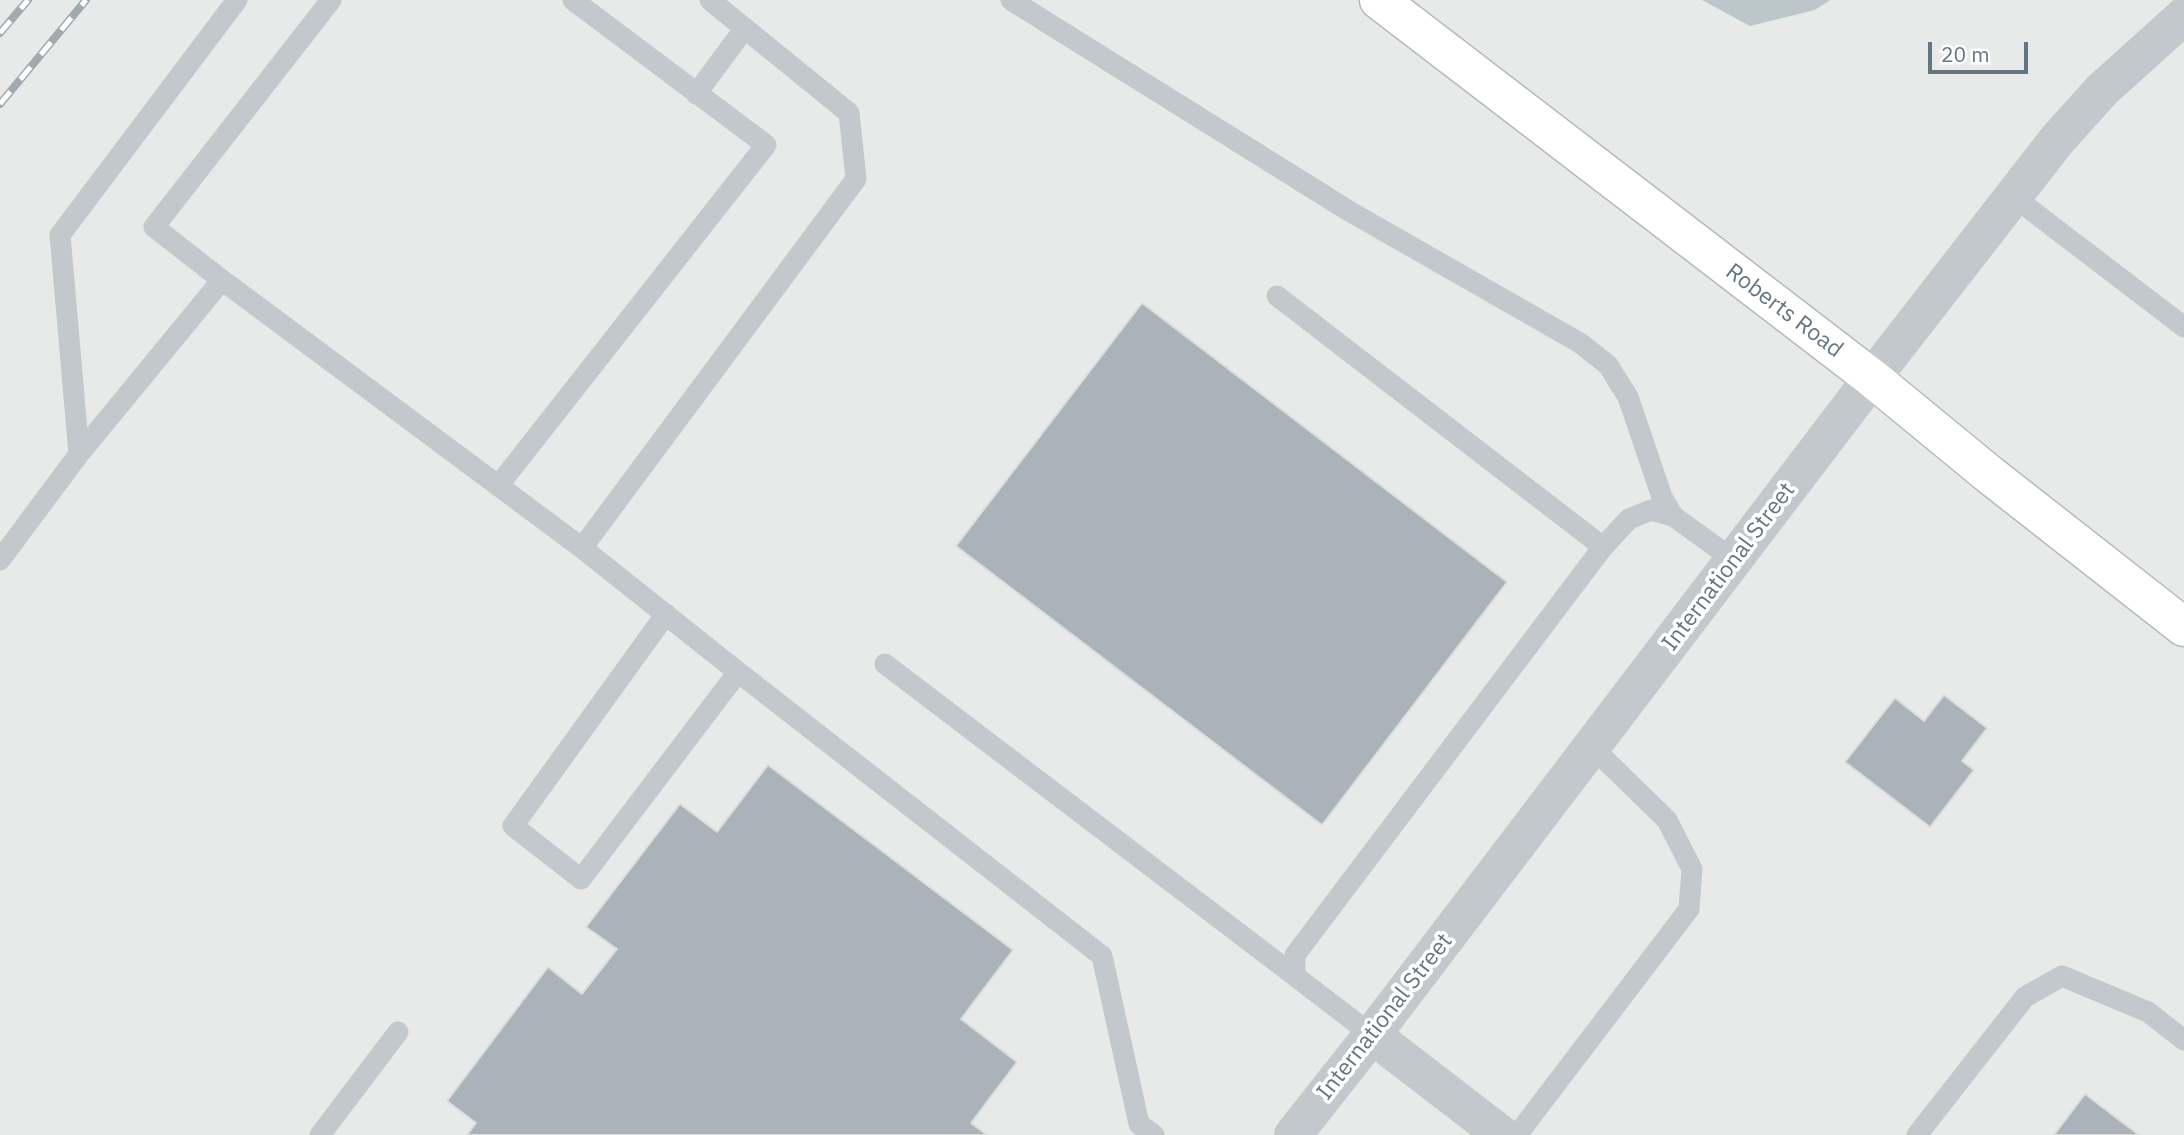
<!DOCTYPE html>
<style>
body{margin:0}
#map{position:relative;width:2184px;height:1135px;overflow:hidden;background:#fafaf8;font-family:"IBM Plex Sans",sans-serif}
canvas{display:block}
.scale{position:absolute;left:1928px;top:42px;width:100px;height:32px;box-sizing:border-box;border:4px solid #657683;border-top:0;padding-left:9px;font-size:21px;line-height:24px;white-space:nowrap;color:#657683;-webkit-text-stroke:5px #fff;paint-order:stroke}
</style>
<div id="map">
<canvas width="2184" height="1135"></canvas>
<div class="scale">20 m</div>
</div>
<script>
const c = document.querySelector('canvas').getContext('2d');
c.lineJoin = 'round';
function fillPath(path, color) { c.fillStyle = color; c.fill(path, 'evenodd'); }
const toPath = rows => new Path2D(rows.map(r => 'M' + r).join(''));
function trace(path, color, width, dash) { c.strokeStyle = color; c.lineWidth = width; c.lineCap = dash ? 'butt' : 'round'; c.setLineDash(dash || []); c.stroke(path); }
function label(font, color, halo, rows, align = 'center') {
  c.font = font + ' "IBM Plex Sans",sans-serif'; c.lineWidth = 7; c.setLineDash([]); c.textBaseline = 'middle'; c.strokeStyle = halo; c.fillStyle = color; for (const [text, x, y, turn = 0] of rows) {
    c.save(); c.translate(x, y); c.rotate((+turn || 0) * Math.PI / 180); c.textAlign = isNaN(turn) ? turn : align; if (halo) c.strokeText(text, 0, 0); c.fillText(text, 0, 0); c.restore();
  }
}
fillPath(toPath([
 [0,0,2184,0,2184,1135,0,1135]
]), '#e8e9e9');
fillPath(toPath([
 [1702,0,1830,0,1815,10,1750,26]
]), '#bbc7cb');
const building = toPath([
 [1142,303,1507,582,1322,825,956,546,1142,303],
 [1944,695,1987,728,1962,761,1974,770,1930,827,1845,762,1895,698,1924,721,1944,695],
 [768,765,1013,950,961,1019,1017,1062,971,1123,987,1135,467,1135,476,1123,447,1101,548,967,582,994,617,949,586,927,680,804,717,832,768,765],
 [2085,1094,2139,1135,2054,1135,2085,1094]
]);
fillPath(building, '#aab3b9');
trace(building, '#dcdcda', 2);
const primary = toPath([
 [1379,0,1872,378,1990,475,2184,627]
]);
trace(primary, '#b5babe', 41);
trace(toPath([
 [1011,0,1349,211,1580,343,1608,365,1628,397,1662,497,1673,516],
 [696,94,745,28],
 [2014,197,2184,327],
 [222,280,154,227,331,0],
 [1277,296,1603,547],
 [79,454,222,280,582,548,738,672],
 [498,486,766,145,573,0],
 [582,548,856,179,849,113,710,0],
 [0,560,79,454,60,235,237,0],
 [666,614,513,826,581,879,738,672,1102,956,1139,1124,1154,1135],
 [885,664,1295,976],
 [1372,1035,1295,976,1295,955,1603,547,1629,519,1651,510,1673,516,1734,560],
 [320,1135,398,1032],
 [1517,1135,1689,909,1692,869,1667,820,1592,747],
 [1917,1135,2025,997,2062,976,2148,1012,2184,1040]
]), '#c3c8cc', 21);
trace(toPath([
 [1372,1035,1502,1135],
 [1293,1135,1372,1035,1872,378,2057,140,2102,90,2184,16]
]), '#c3c8cc', 38);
trace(primary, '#fff', 38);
const rail = toPath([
 [0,33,28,0],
 [0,104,86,0]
]);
trace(rail, '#a2aab0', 8);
trace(rail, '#fff', 5, [16]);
label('23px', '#657683', '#fff', [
 ["Roberts Road",1784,311,37],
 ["International Street",1729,567,-53],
 ["International Street",1385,1017,-52]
]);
</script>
